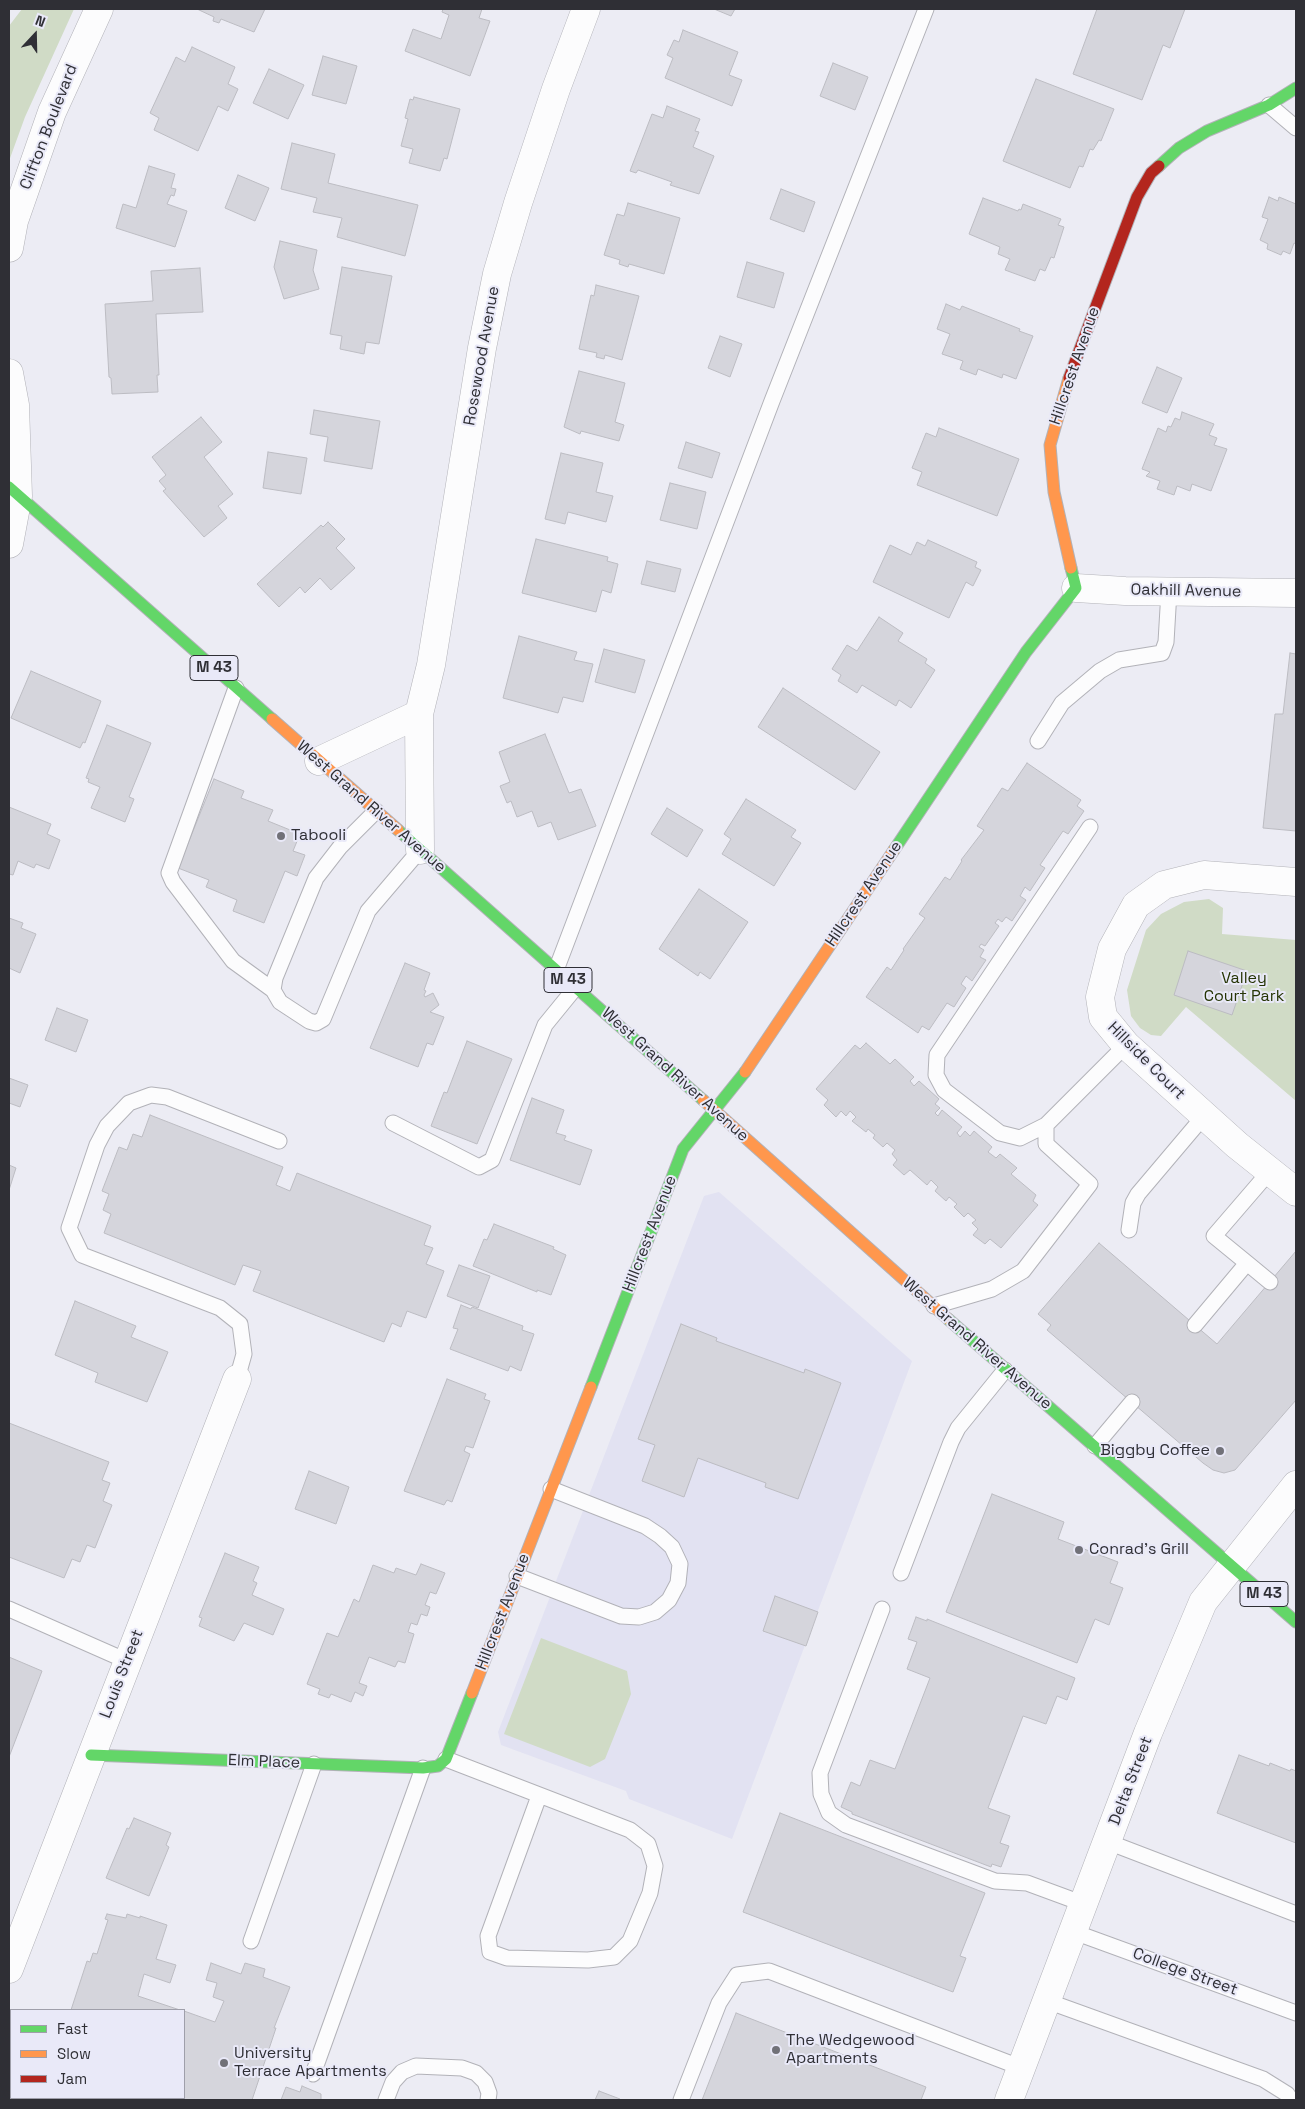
<!DOCTYPE html>
<style>
body{margin:0}
#map{position:relative;width:1305px;height:2109px;overflow:hidden;background:#ececf4;font-family:"Space Grotesk",sans-serif}
canvas{display:block}
.frame{position:absolute;inset:0;border:10px solid #2f2f35;pointer-events:none}
.legend{position:absolute;left:10px;top:2009px;width:175px;height:90px;box-sizing:border-box;background:#e9e9f8;border:1px solid #9f9faa;margin:0;padding:6px 9px;list-style:none;font-size:15px;color:#2f2f35}
.legend li{display:flex;align-items:center;gap:10px;height:25px}
.legend b{width:25px;border:1px solid #9f9faa}
.north{position:absolute;left:10px;top:10px;width:50px;height:50px;-webkit-text-stroke:4px #e9e9f8;paint-order:stroke;rotate:21deg;font-size:14px;font-weight:700;line-height:20px;text-align:center;color:#2f2f35}
.north::after{content:'';display:block;margin:auto;width:18px;height:22px;background:#2f2f35;clip-path:polygon(50% 0,100% 100%,50% 72%,0 100%)}
</style>
<div id="map">
<canvas width="1305" height="2109"></canvas>
<div class="frame"></div>
<ul class="legend">
<li><b style="height:6px;background:#63d668"></b>Fast</li>
<li><b style="height:6px;background:#ff974d"></b>Slow</li>
<li><b style="height:6px;background:#b3261e"></b>Jam</li>
</ul>
<div class="north">N</div>
</div>
<script>
const c = document.querySelector('canvas').getContext('2d');
c.lineJoin = 'round';
function fillPath(path, color) { c.fillStyle = color; c.fill(path, 'evenodd'); }
const toPath = rows => new Path2D(rows.map(r => 'M' + r).join(''));
function trace(path, color, width, dash) { c.strokeStyle = color; c.lineWidth = width; c.lineCap = dash ? 'butt' : 'round'; c.setLineDash(dash || []); c.stroke(path); }
function label(font, color, halo, rows, align = 'center') {
  c.font = font + ' "Space Grotesk",sans-serif'; c.lineWidth = 4; c.setLineDash([]); c.textBaseline = 'middle'; c.strokeStyle = halo; c.fillStyle = color; for (const [text, x, y, turn = 0] of rows) {
    c.save(); c.translate(x, y); c.rotate((+turn || 0) * Math.PI / 180); c.textAlign = isNaN(turn) ? turn : align; if (halo) c.strokeText(text, 0, 0); c.fillText(text, 0, 0); c.restore();
  }
}
fillPath(toPath([
 [719,1192,912,1361,732,1839,629,1799,626,1791,501,1745,498,1732,704,1196]
]), '#e2e2f2');
fillPath(toPath([
 [22,9,74,9,25,117,9,161,9,26],
 [1209,899,1223,908,1222,934,1296,940,1296,1101,1186,1007,1161,1036,1151,1035,1140,1028,1131,1016,1127,990,1146,930,1161,914,1184,902],
 [541,1638,627,1671,631,1694,605,1759,590,1767,504,1734]
]), '#d0dbc6');
const building = toPath([
 [197,9,265,9,254,32,221,19,219,23,213,21,214,17,197,9],
 [443,9,482,9,479,18,490,21,470,76,405,51,413,29,441,39,449,15,442,12,443,9],
 [714,9,735,9,731,16,714,9],
 [1097,9,1185,9,1170,48,1163,45,1142,100,1073,74,1097,9],
 [683,30,738,52,729,75,742,80,732,106,665,78,673,58,667,55,674,40,679,42,683,30],
 [192,47,235,67,228,84,238,89,228,111,218,106,198,151,154,130,159,118,150,113,176,57,185,62,192,47],
 [323,56,357,66,346,104,312,95,323,56],
 [833,63,868,77,855,110,820,96,833,63],
 [269,69,304,85,288,119,253,103,269,69],
 [1036,79,1114,109,1101,141,1099,140,1093,150,1090,149,1083,167,1079,166,1070,188,1003,161,1036,79],
 [414,97,460,109,447,159,444,158,440,171,409,163,413,149,401,146,408,119,405,118,410,99,413,100,414,97],
 [667,106,700,119,695,131,699,132,693,147,714,156,699,194,670,185,672,182,638,170,636,173,630,171,652,114,663,118,667,106],
 [292,143,335,154,328,183,418,205,405,256,337,237,342,218,313,212,317,198,281,189,292,143],
 [149,166,175,174,171,188,176,189,174,196,171,195,167,204,187,211,175,247,116,228,123,204,136,208,149,166],
 [238,175,269,188,255,221,225,208,238,175],
 [781,189,815,202,804,232,770,219,781,189],
 [1269,197,1278,201,1279,197,1296,204,1296,244,1294,243,1290,254,1283,251,1281,255,1267,249,1268,244,1260,240,1268,219,1262,217,1269,197],
 [983,198,1018,211,1019,209,1021,210,1023,204,1061,219,1058,225,1064,227,1054,258,1051,257,1045,271,1040,269,1035,281,1005,270,1010,259,998,254,1000,247,969,234,983,198],
 [628,203,680,218,664,274,629,264,628,267,619,264,620,260,604,255,617,214,624,216,628,203],
 [280,241,317,250,313,270,319,289,284,299,274,267,280,241],
 [747,262,784,273,774,308,737,297,747,262],
 [342,267,392,276,379,344,366,342,364,354,340,349,342,336,330,334,342,267],
 [200,268,203,312,156,314,159,375,157,375,158,392,112,394,111,378,109,377,105,304,153,301,151,271,200,268],
 [596,285,639,296,622,360,605,355,604,359,596,357,597,353,579,349,591,295,594,296,596,285],
 [946,304,960,310,962,306,1020,329,1019,331,1033,336,1016,379,1003,374,1002,378,978,369,976,375,960,369,963,361,942,354,950,334,937,329,946,304],
 [720,336,742,344,730,377,708,368,720,336],
 [1157,367,1182,378,1167,413,1142,403,1157,367],
 [579,371,625,383,615,422,624,425,619,441,581,431,580,434,564,427,579,371],
 [314,410,380,421,372,469,324,461,328,437,310,434,314,410],
 [1182,412,1214,424,1209,435,1217,438,1214,445,1227,449,1211,491,1192,484,1190,491,1177,486,1174,495,1157,489,1160,481,1146,476,1150,472,1142,469,1158,428,1166,432,1168,426,1171,427,1175,418,1180,420,1182,412],
 [201,417,222,442,204,457,233,494,218,506,227,518,204,537,163,491,166,489,159,481,166,475,152,457,201,417],
 [939,428,1019,459,997,516,917,485,922,472,912,468,926,433,936,437,939,428],
 [686,442,720,453,712,478,678,468,686,442],
 [268,452,307,458,301,494,263,488,268,452],
 [561,453,603,463,596,492,613,496,606,522,568,512,565,524,545,519,561,453],
 [670,483,706,492,697,529,660,520,670,483],
 [328,522,345,539,336,548,355,568,331,590,320,578,305,593,300,587,279,607,257,584,321,525,323,527,328,522],
 [536,539,608,557,607,561,618,564,611,593,602,590,596,612,522,593,536,539],
 [928,540,977,562,975,567,981,570,973,586,966,582,949,618,873,582,890,545,911,555,917,542,925,546,928,540],
 [647,561,681,569,675,592,641,584,647,561],
 [879,617,903,633,898,641,927,659,925,663,935,670,911,708,899,700,896,706,862,685,857,693,838,681,841,675,832,669,847,645,857,651,879,617],
 [519,636,577,652,574,660,593,664,583,702,563,697,558,713,503,698,519,636],
 [604,649,645,660,635,693,595,682,604,649],
 [1290,653,1296,654,1296,831,1263,828,1275,714,1283,714,1290,653],
 [31,671,101,701,85,743,83,742,80,748,11,718,31,671],
 [783,688,880,752,855,790,758,727,783,688],
 [107,725,151,743,129,797,134,799,125,822,91,808,100,787,88,782,89,779,86,778,107,725],
 [545,734,569,793,581,789,596,826,558,840,551,822,538,827,532,811,517,817,511,801,507,803,500,786,510,782,499,752,545,734],
 [1027,763,1081,800,1077,806,1084,811,1068,834,1063,831,1040,865,1045,868,1030,891,1025,887,1020,896,1026,900,1012,921,1006,917,1002,922,998,919,995,923,999,926,985,946,981,944,979,947,984,950,980,957,986,960,972,981,966,976,961,984,966,988,954,1007,947,1003,929,1030,922,1026,918,1033,866,997,887,967,891,970,904,950,903,949,925,918,919,914,945,877,950,880,962,861,961,860,984,830,977,826,1002,788,1008,791,1027,763],
 [214,779,244,791,241,798,273,810,268,821,300,834,293,851,305,855,297,876,285,871,264,923,233,911,237,900,206,887,209,880,178,868,214,779],
 [746,799,796,830,791,837,801,843,774,886,722,854,731,839,724,834,746,799],
 [9,807,51,824,47,834,60,840,49,869,36,864,34,868,18,861,13,875,9,874,9,807],
 [667,808,703,830,687,857,651,834,667,808],
 [699,889,748,922,710,979,700,972,698,976,659,949,699,889],
 [9,918,23,923,21,928,36,934,20,973,9,968,9,918],
 [1188,951,1247,971,1232,1015,1174,995,1188,951],
 [405,963,430,973,424,990,426,991,424,995,425,997,433,993,439,1005,430,1012,444,1017,433,1045,427,1043,418,1067,370,1048,405,963],
 [57,1008,88,1020,76,1052,45,1040,57,1008],
 [467,1041,512,1059,477,1144,431,1126,444,1092,447,1093,467,1041],
 [866,1043,890,1064,895,1059,914,1077,910,1081,914,1086,919,1081,939,1099,935,1104,940,1108,935,1113,938,1116,942,1110,962,1127,957,1133,960,1137,965,1131,970,1136,974,1131,992,1147,988,1152,996,1158,1000,1154,1017,1168,1011,1174,1036,1195,1033,1201,1038,1205,1001,1248,990,1239,985,1244,973,1235,978,1229,972,1223,976,1220,968,1213,964,1217,954,1207,957,1204,949,1197,946,1201,935,1191,938,1187,931,1180,927,1185,910,1170,904,1175,893,1165,897,1160,892,1154,895,1150,887,1143,883,1147,873,1138,875,1135,868,1129,866,1132,852,1121,856,1117,850,1111,846,1116,841,1111,836,1117,824,1105,828,1100,816,1089,855,1045,860,1049,866,1043],
 [9,1078,28,1085,20,1107,9,1103,9,1078],
 [532,1098,564,1110,556,1133,566,1136,564,1140,592,1150,580,1185,510,1160,532,1098],
 [150,1115,283,1167,276,1185,290,1191,297,1173,431,1226,424,1245,433,1248,426,1264,444,1271,426,1318,407,1311,401,1327,392,1323,384,1342,253,1291,261,1271,243,1265,235,1285,104,1233,111,1214,103,1210,109,1194,102,1191,119,1147,127,1150,133,1134,142,1137,150,1115],
 [9,1165,16,1168,9,1190,9,1165],
 [494,1224,554,1247,553,1249,566,1255,551,1295,537,1290,537,1292,473,1266,484,1239,487,1240,494,1224],
 [1099,1243,1217,1344,1296,1251,1296,1400,1235,1470,1224,1473,1213,1470,1203,1463,1047,1330,1051,1325,1038,1314,1099,1243],
 [459,1265,490,1276,478,1308,447,1296,459,1265],
 [75,1301,136,1326,131,1337,168,1352,147,1402,95,1382,98,1373,55,1355,75,1301],
 [461,1305,471,1309,472,1307,523,1326,522,1330,534,1334,521,1371,510,1366,508,1371,450,1349,458,1329,453,1328,461,1305],
 [681,1324,717,1338,716,1341,804,1373,805,1369,841,1383,798,1499,765,1487,766,1483,698,1458,684,1497,642,1481,655,1445,638,1439,681,1324],
 [447,1379,486,1394,484,1399,490,1401,473,1448,466,1446,464,1451,470,1454,452,1502,447,1500,444,1505,404,1491,447,1379],
 [9,1423,109,1462,102,1480,110,1483,103,1501,112,1505,95,1548,87,1545,80,1562,72,1559,64,1578,9,1557,9,1423],
 [309,1471,349,1487,336,1524,295,1509,309,1471],
 [992,1494,1064,1522,1058,1539,1118,1562,1110,1583,1123,1588,1109,1625,1095,1619,1077,1663,946,1612,992,1494],
 [225,1553,259,1567,253,1581,257,1583,252,1595,284,1609,273,1635,244,1623,234,1641,199,1626,202,1618,199,1617,225,1553],
 [421,1564,445,1573,436,1594,430,1592,425,1605,430,1607,427,1616,421,1614,417,1625,411,1623,408,1632,414,1634,405,1663,398,1661,395,1667,369,1657,359,1683,367,1686,363,1696,355,1692,351,1702,331,1694,329,1698,318,1694,320,1689,307,1684,327,1633,338,1637,354,1599,359,1602,373,1565,394,1573,396,1568,416,1575,421,1564],
 [775,1596,818,1612,806,1646,763,1631,775,1596],
 [916,1617,927,1621,927,1619,1075,1678,1067,1700,1057,1696,1046,1724,1023,1716,988,1808,1010,1816,1000,1843,1009,1846,1001,1867,992,1864,991,1867,852,1814,852,1812,841,1807,851,1782,860,1786,870,1760,895,1769,930,1678,907,1669,917,1642,908,1639,916,1617],
 [9,1657,42,1671,9,1757,9,1657],
 [1239,1755,1269,1766,1270,1763,1290,1771,1291,1769,1296,1771,1296,1843,1217,1813,1239,1755],
 [780,1813,985,1893,960,1956,966,1958,953,1992,743,1912,780,1813],
 [134,1818,171,1833,166,1845,169,1847,149,1896,106,1878,127,1828,129,1829,134,1818],
 [107,1914,126,1918,127,1914,140,1918,140,1916,167,1925,156,1959,176,1965,170,1983,144,1974,138,1996,180,2010,71,2010,87,1961,90,1962,93,1953,97,1954,108,1920,105,1919,107,1914],
 [211,1963,241,1974,245,1963,265,1969,263,1977,290,1987,274,2028,276,2028,252,2100,41,2100,42,2098,184,2098,184,2011,215,2022,224,2001,213,1997,217,1983,206,1980,211,1963],
 [736,2013,926,2087,921,2100,702,2100,736,2013],
 [302,2086,321,2094,321,2100,281,2100,286,2087,300,2092,302,2086],
 [599,2091,620,2099,620,2100,595,2100,599,2091]
]);
fillPath(building, '#d5d5dc');
trace(building, '#bcbcc2', 1);
const lane = toPath([
 [1269,105,1296,128],
 [236,688,169,873,173,882,233,961,273,990],
 [1038,741,1062,703,1100,671,1119,660,1162,653,1166,642,1169,591],
 [376,811,340,847,316,878,275,978,273,990,280,1002,309,1021,316,1023,323,1019,368,911,420,850],
 [1090,827,937,1055,936,1075,944,1090,1000,1133,1020,1138,1046,1125,1126,1045],
 [556,970,772,401,926,9],
 [393,1123,479,1167,492,1160,545,1025,576,987],
 [1129,1230,1133,1203,1138,1194,1204,1116],
 [1247,1263,1270,1282],
 [934,1306,992,1289,1023,1271,1090,1184,1046,1144,1046,1125],
 [1195,1325,1247,1263,1214,1236,1270,1171],
 [237,1379,244,1354,240,1324,220,1308,82,1255,69,1228,97,1145,107,1126,129,1103,151,1095,167,1097,279,1141],
 [1095,1446,1132,1402],
 [901,1573,951,1442,958,1428,1005,1370],
 [517,1576,621,1616,639,1617,655,1612,669,1600,678,1583,680,1564,672,1547,660,1536,645,1526,551,1489],
 [9,1609,127,1661],
 [882,1609,820,1773,821,1794,829,1813,846,1825,995,1881,1027,1883,1084,1904],
 [446,1759,630,1830,648,1844,655,1866,650,1893,630,1941,614,1957,588,1960,507,1958,490,1952,488,1936,539,1796],
 [1108,1842,1296,1914],
 [1074,1932,1296,2013],
 [251,1941,314,1764],
 [1047,2001,1263,2079,1287,2094,1291,2100],
 [313,2074,423,1768],
 [386,2100,393,2082,402,2072,416,2066,462,2068,476,2073,485,2082,489,2093,488,2100],
 [681,2100,719,2003,737,1975,769,1971,1022,2068]
]);
const street = toPath([
 [9,248,14,221,52,112,99,9],
 [9,373,15,405,18,496,9,544],
 [1076,588,1125,591,1296,593],
 [319,761,419,714],
 [420,850,419,714,431,665,482,348,497,274,518,203,556,89,586,9],
 [1296,882,1204,875,1164,885,1136,905,1112,949,1100,997,1103,1017,1126,1045,1237,1145,1296,1192],
 [9,1969,237,1379],
 [1009,2100,1148,1733,1203,1602,1296,1485]
]);
const fast = toPath([
 [1159,166,1179,148,1207,131,1269,105,1296,88],
 [9,487,272,719],
 [398,830,703,1100],
 [894,850,1026,652,1076,588,1071,568],
 [948,1319,1296,1622],
 [591,1387,683,1149,745,1072],
 [91,1755,423,1768,438,1766,446,1759,472,1693]
]);
const slow = toPath([
 [1069,378,1050,445,1054,492,1071,568],
 [272,719,398,830],
 [745,1072,894,850],
 [703,1100,948,1319],
 [472,1693,591,1387]
]);
const jam = toPath([
 [1069,378,1137,197,1151,173,1159,166]
]);
trace(lane, '#b2b2b8', 17);
trace(street, '#b2b2b8', 29);
trace(fast, '#b2b2b8', 13);
trace(slow, '#b2b2b8', 13);
trace(jam, '#b2b2b8', 13);
trace(lane, '#fcfcfd', 15);
trace(street, '#fcfcfd', 28);
trace(fast, '#63d668', 11);
trace(slow, '#ff974d', 11);
trace(jam, '#b3261e', 11);
for (const [x, y, r, color] of [
 [281,836,5,"#717178"],
 [1220,1451,5,"#717178"],
 [1079,1550,5,"#717178"],
 [776,2050,5,"#717178"],
 [224,2063,5,"#717178"]
]) { const dot = new Path2D(); dot.arc(x, y, r, 0, 2 * Math.PI); c.fillStyle = color; c.fill(dot); trace(dot, '#e9e9f8', 2); }
for (const [x, y, w] of [
 [214,668,48],
 [568,980,48],
 [1264,1594,48]
]) { const box = new Path2D(); box.roundRect(x - w / 2, y - 12.5, w, 25, 4); c.fillStyle = '#e9e9f8'; c.fill(box); trace(box, '#2f2f35', 1); }
label('bold 15px', '#2f2f35', null, [
 ["M 43",214,668],
 ["M 43",568,980],
 ["M 43",1264,1594]
]);
label('16px', '#2f2f35', '#e9e9f8', [
 ["Clifton Boulevard",49,127,-69],
 ["Rosewood Avenue",482,356,-80],
 ["Hillcrest Avenue",1075,366,-71],
 ["Oakhill Avenue",1186,591,1],
 ["West Grand River Avenue",371,807,41],
 ["Hillcrest Avenue",864,894,-56],
 ["Hillside Court",1146,1061,45],
 ["West Grand River Avenue",675,1075,42],
 ["Hillcrest Avenue",650,1234,-69],
 ["West Grand River Avenue",977,1344,41],
 ["Hillcrest Avenue",503,1612,-69],
 ["Louis Street",122,1674,-69],
 ["Elm Place",264,1762,2],
 ["Delta Street",1131,1781,-69],
 ["College Street",1185,1972,20]
]);
label('16px', '#2f2f35', '#e9e9f8', [
 ["Tabooli",291,836],
 ["Biggby Coffee",1210,1451,"right"],
 ["Conrad's Grill",1089,1550],
 ["The Wedgewood",786,2041],
 ["Apartments",786,2059],
 ["University",234,2054],
 ["Terrace Apartments",234,2072]
], 'left');
label('16px', '#263505', '#e9e9f8', [
 ["Valley",1244,979],
 ["Court Park",1244,997]
]);
</script>
